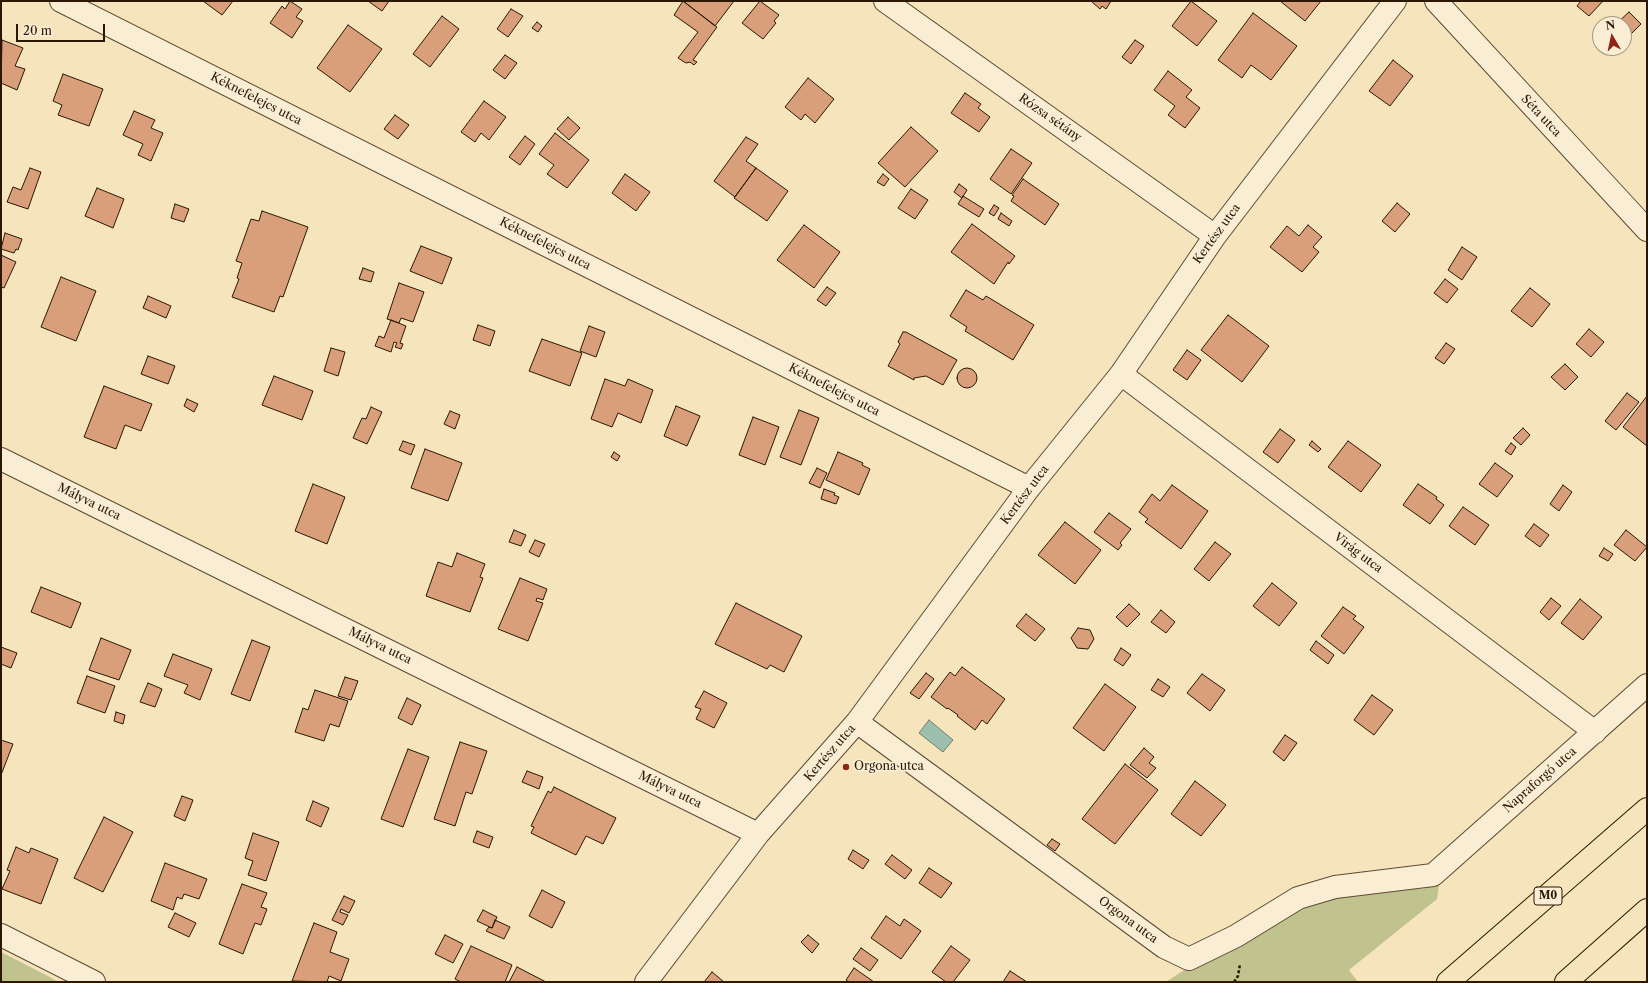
<!DOCTYPE html>
<meta charset="utf-8">
<style>
body{margin:0}
#map{position:relative;width:1648px;height:983px;overflow:hidden;background:#f6e4bd;font-family:"Libre Caslon Text",serif}
canvas{display:block}
.frame{position:absolute;inset:0;border:2px solid #2b1703;pointer-events:none}
.north{position:absolute;left:1592px;top:16px;width:40px;height:40px;box-sizing:border-box;background:#f9edd4;border:1px solid #a79780;border-radius:50%;rotate:351deg;font-size:11px;font-weight:700;line-height:16px;text-align:center;color:#2b1703}
.north::after{content:'';display:block;margin:auto;width:14px;height:18px;background:#8f2418;clip-path:polygon(50% 0,100% 100%,50% 72%,0 100%)}
.scale{position:absolute;left:16px;top:24px;width:89px;height:18px;box-sizing:border-box;border:2px solid #2b1703;border-top:0;padding-left:5px;font-size:12px;line-height:14px;white-space:nowrap;color:#2b1703;-webkit-text-stroke:3px #f9edd4;paint-order:stroke}
</style>
<div id="map">
<canvas width="1648" height="983"></canvas>
<div class="frame"></div>
<div class="north">N</div>
<div class="scale">20 m</div>
</div>
<script>
const c = document.querySelector('canvas').getContext('2d');
c.lineJoin = 'round';
function fillPath(path, color) { c.fillStyle = color; c.fill(path, 'evenodd'); }
const toPath = rows => new Path2D(rows.map(r => 'M' + r).join(''));
function trace(path, color, width, dash) { c.strokeStyle = color; c.lineWidth = width; c.lineCap = dash ? 'butt' : 'round'; c.setLineDash(dash || []); c.stroke(path); }
function label(font, color, halo, rows, align = 'center') {
  c.font = font + ' "Libre Caslon Text",serif'; c.lineWidth = 3.5; c.setLineDash([]); c.textBaseline = 'middle'; c.strokeStyle = halo; c.fillStyle = color; for (const [text, x, y, turn = 0] of rows) {
    c.save(); c.translate(x, y); c.rotate((+turn || 0) * Math.PI / 180); c.textAlign = isNaN(turn) ? turn : align; if (halo) c.strokeText(text, 0, 0); c.fillText(text, 0, 0); c.restore();
  }
}
fillPath(toPath([
 [1439,885,1437,899,1349,970,1358,982,1166,982,1236,936,1338,892,1378,887,1420,889],
 [1,952,48,976,58,982,1,982]
]), '#c1c38e');
const water = toPath([
 [929,720,953,740,943,752,919,733,929,720]
]);
fillPath(water, '#9dbfad');
trace(water, '#6f7c69', 1);
const building = toPath([
 [203,1,233,1,222,15,203,1],
 [290,1,302,9,296,17,303,21,292,38,270,23,282,6,285,9,290,1],
 [368,1,389,1,382,11,368,1],
 [683,1,717,27,693,60,697,62,694,65,690,62,686,63,678,58,698,32,674,15,683,1],
 [683,1,734,1,715,26,683,1],
 [760,1,779,15,774,21,776,23,763,39,742,23,760,1],
 [1091,1,1111,1,1106,9,1102,6,1100,9,1091,1],
 [1191,1,1217,21,1197,46,1172,26,1191,1],
 [1280,1,1321,1,1305,21,1280,1],
 [1581,1,1603,1,1589,16,1577,6,1581,1],
 [511,9,523,16,508,37,497,29,511,9],
 [1629,12,1641,24,1624,41,1624,24,1616,24,1629,12],
 [1253,13,1297,46,1271,80,1251,65,1242,78,1218,60,1253,13],
 [442,16,459,29,430,67,413,54,442,16],
 [537,22,542,26,538,32,532,28,537,22],
 [348,25,382,49,350,92,317,68,348,25],
 [2,40,23,48,15,66,25,69,17,90,1,83,2,40],
 [1135,40,1144,46,1131,64,1122,57,1135,40],
 [505,55,517,63,505,79,493,70,505,55],
 [1393,60,1413,76,1390,106,1369,91,1393,60],
 [1168,71,1192,90,1186,97,1200,108,1185,128,1168,115,1175,106,1154,90,1168,71],
 [63,74,103,89,89,126,58,115,62,105,53,101,63,74],
 [808,78,834,99,815,123,805,114,801,120,785,107,808,78],
 [965,93,981,104,978,108,990,117,979,132,951,113,965,93],
 [484,101,506,117,489,140,481,133,475,142,461,132,484,101],
 [134,111,155,120,151,128,163,133,151,161,138,155,143,144,123,135,134,111],
 [395,115,409,125,398,139,384,129,395,115],
 [568,117,580,128,569,140,557,129,568,117],
 [911,127,938,151,905,187,878,163,911,127],
 [555,133,589,160,567,188,547,174,554,165,539,154,555,133],
 [525,136,535,144,520,165,509,157,525,136],
 [746,137,758,144,746,161,756,168,735,197,714,181,746,137],
 [1011,149,1032,163,1011,194,990,179,1011,149],
 [30,168,41,172,28,209,7,202,13,187,21,190,30,168],
 [756,168,788,191,767,221,734,198,756,168],
 [625,174,650,192,636,211,612,193,625,174],
 [883,174,889,179,884,186,877,182,883,174],
 [1023,179,1059,204,1045,225,1011,201,1014,196,1012,195,1023,179],
 [959,184,967,190,962,198,954,192,959,184],
 [97,188,124,199,113,228,85,216,97,188],
 [911,189,928,200,915,219,898,208,911,189],
 [963,196,984,209,979,217,958,204,963,196],
 [1397,203,1410,214,1395,232,1382,221,1397,203],
 [175,204,189,209,184,222,171,218,175,204],
 [994,205,999,208,994,216,989,213,994,205],
 [262,211,308,227,283,297,280,296,274,312,232,297,239,279,237,278,242,263,236,261,251,219,259,221,262,211],
 [1001,213,1012,221,1009,226,998,219,1001,213],
 [972,224,1015,256,1009,264,1008,262,994,284,951,252,972,224],
 [804,225,840,252,814,288,777,260,804,225],
 [1308,225,1322,237,1313,247,1319,252,1302,272,1270,247,1287,226,1299,236,1308,225],
 [5,233,22,239,18,250,16,249,14,253,1,249,5,233],
 [421,246,452,258,442,284,410,271,421,246],
 [1462,247,1477,257,1462,280,1448,270,1462,247],
 [1,255,16,262,4,288,1,287,1,255],
 [363,268,374,272,371,282,359,279,363,268],
 [61,277,96,291,76,341,41,327,61,277],
 [1445,279,1458,289,1447,303,1434,293,1445,279],
 [399,283,424,292,413,322,401,318,399,323,387,319,399,283],
 [827,287,836,293,826,306,817,300,827,287],
 [1530,288,1550,304,1532,327,1511,311,1530,288],
 [966,290,983,300,986,296,1034,325,1013,360,965,331,967,327,950,316,966,290],
 [148,296,171,306,166,318,143,308,148,296],
 [1228,315,1269,346,1242,382,1201,350,1228,315],
 [391,320,406,326,400,343,403,344,401,349,395,347,397,343,394,342,391,352,375,346,379,336,384,338,391,320],
 [478,325,495,331,490,346,473,340,478,325],
 [589,326,605,332,596,357,580,351,589,326],
 [1589,329,1604,342,1591,357,1576,344,1589,329],
 [903,332,906,332,957,360,943,385,926,376,914,378,914,380,888,366,900,344,898,342,903,332],
 [542,339,582,353,570,386,529,371,542,339],
 [1446,343,1455,349,1444,364,1435,358,1446,343],
 [331,348,345,352,338,376,324,371,331,348],
 [1187,350,1201,360,1187,380,1173,370,1187,350],
 [148,356,175,366,168,384,141,374,148,356],
 [1565,364,1578,377,1565,390,1551,377,1565,364],
 '957 378a10 10 0 1 1 20 0a10 10 0 1 1-20 0Z',
 [274,376,313,391,302,420,262,405,274,376],
 [605,379,625,386,628,379,653,390,641,423,618,413,612,427,591,419,605,379],
 [104,386,152,404,141,431,125,425,116,449,84,437,104,386],
 [1627,393,1639,402,1616,430,1605,421,1627,393],
 [1647,396,1647,446,1623,427,1647,396],
 [187,399,198,404,194,412,184,406,187,399],
 [676,406,700,416,687,446,664,436,676,406],
 [371,407,382,412,367,444,353,438,362,418,366,419,371,407],
 [799,410,819,418,801,465,780,457,799,410],
 [450,411,460,415,455,429,444,424,450,411],
 [753,417,779,427,765,465,739,455,753,417],
 [1523,428,1530,435,1521,445,1513,438,1523,428],
 [1280,429,1295,440,1278,463,1263,452,1280,429],
 [403,441,415,445,411,455,399,450,403,441],
 [1312,441,1321,449,1318,452,1309,445,1312,441],
 [1348,441,1381,465,1361,492,1328,467,1348,441],
 [1511,443,1516,447,1511,455,1505,451,1511,443],
 [425,449,462,463,448,501,411,488,425,449],
 [614,452,620,456,617,461,611,457,614,452],
 [838,452,863,463,862,465,870,469,859,495,826,480,838,452],
 [1495,463,1513,476,1497,497,1479,484,1495,463],
 [817,468,827,473,820,488,809,483,817,468],
 [313,484,345,497,327,544,295,531,313,484],
 [1418,484,1437,497,1436,499,1444,505,1430,524,1403,505,1418,484],
 [1172,485,1208,511,1181,549,1145,522,1148,519,1139,512,1152,494,1160,501,1172,485],
 [1563,485,1572,492,1559,511,1550,504,1563,485],
 [824,489,835,493,834,495,839,497,836,504,821,499,824,489],
 [1463,507,1489,525,1475,545,1449,526,1463,507],
 [1109,513,1131,529,1120,543,1122,545,1118,550,1094,532,1109,513],
 [1065,522,1101,550,1075,584,1038,555,1065,522],
 [1534,524,1549,535,1540,547,1525,536,1534,524],
 [514,530,526,535,521,546,509,542,514,530],
 [1626,530,1647,547,1635,561,1614,545,1626,530],
 [535,540,545,544,539,557,529,552,535,540],
 [1215,542,1231,554,1209,581,1194,569,1215,542],
 [1604,548,1613,554,1608,561,1599,556,1604,548],
 [457,553,485,564,480,577,483,578,470,612,426,596,438,562,452,567,457,553],
 [520,578,547,589,543,600,537,598,536,601,543,603,528,641,498,629,520,578],
 [1272,583,1297,603,1279,626,1253,606,1272,583],
 [41,587,81,603,71,628,31,612,41,587],
 [1551,598,1561,606,1549,620,1540,612,1551,598],
 [1580,599,1602,617,1583,640,1561,623,1580,599],
 [736,603,802,636,784,672,770,665,767,669,715,644,736,603],
 [1129,604,1140,614,1127,627,1116,617,1129,604],
 [1343,607,1356,616,1353,619,1364,627,1344,654,1321,636,1343,607],
 [1161,610,1175,622,1166,633,1151,622,1161,610],
 [1026,614,1045,629,1035,641,1016,626,1026,614],
 [1078,628,1090,630,1094,639,1088,649,1077,648,1071,638,1078,628],
 [101,638,131,650,119,680,89,670,101,638],
 [252,640,270,647,250,701,231,694,252,640],
 [1316,641,1334,655,1328,664,1310,650,1316,641],
 [1,647,17,653,11,668,1,664,1,647],
 [1121,648,1131,655,1123,666,1114,660,1121,648],
 [173,654,212,669,200,700,184,693,188,685,164,676,173,654],
 [962,667,1005,699,987,724,982,720,975,730,957,716,958,715,948,708,947,709,931,697,950,672,955,676,962,667],
 [926,673,934,679,919,699,910,693,926,673],
 [1202,674,1225,690,1210,711,1187,693,1202,674],
 [87,676,115,686,105,713,77,703,87,676],
 [345,677,358,681,351,700,338,696,345,677],
 [1158,679,1170,687,1163,697,1151,690,1158,679],
 [148,683,162,689,155,707,140,702,148,683],
 [1105,684,1136,707,1104,751,1073,728,1105,684],
 [315,690,348,701,339,727,330,724,324,741,295,732,303,708,308,710,315,690],
 [704,691,727,703,714,728,696,719,701,709,695,707,704,691],
 [1372,695,1393,710,1374,735,1354,720,1372,695],
 [407,698,421,705,412,725,398,718,407,698],
 [116,712,125,715,123,724,114,721,116,712],
 [1285,735,1297,743,1284,761,1273,752,1285,735],
 [1,740,13,744,1,775,1,740],
 [460,742,487,751,472,794,466,792,455,826,434,819,460,742],
 [1144,748,1154,757,1149,763,1156,768,1147,778,1130,765,1144,748],
 [408,749,429,757,403,827,381,819,408,749],
 [1125,764,1158,790,1115,844,1082,819,1125,764],
 [527,771,543,777,539,789,522,782,527,771],
 [1195,781,1226,805,1201,836,1171,814,1195,781],
 [554,787,616,818,603,844,586,836,576,855,531,833,534,827,531,826,548,791,551,793,554,787],
 [182,796,193,800,185,821,174,816,182,796],
 [313,801,329,808,321,827,306,820,313,801],
 [104,817,133,832,103,892,74,878,104,817],
 [477,831,493,837,489,848,473,842,477,831],
 [253,833,279,842,266,881,248,875,253,861,245,858,253,833],
 [1052,839,1060,844,1055,851,1047,845,1052,839],
 [16,847,29,853,31,848,58,859,41,904,2,889,10,871,7,870,16,847],
 [853,850,869,860,863,869,848,859,853,850],
 [892,855,912,870,905,879,885,864,892,855],
 [165,863,207,879,199,899,184,894,182,899,177,897,173,910,151,901,165,863],
 [929,868,952,883,941,898,919,883,929,868],
 [242,884,267,893,261,907,267,909,261,925,255,923,243,954,219,944,242,884],
 [542,890,565,902,552,928,529,916,542,890],
 [344,896,355,901,349,913,341,909,340,912,348,915,343,925,332,920,344,896],
 [483,910,497,917,492,928,477,921,483,910],
 [175,913,196,923,189,937,168,927,175,913],
 [886,916,900,926,904,919,921,931,901,959,871,938,886,916],
 [495,920,510,927,504,939,486,931,489,927,492,928,495,920],
 [314,923,337,932,330,952,349,959,341,981,329,976,327,982,292,981,314,923],
 [445,935,463,944,453,963,435,954,445,935],
 [808,935,819,944,812,953,801,942,808,935],
 [471,946,512,965,505,982,461,982,455,979,471,946],
 [951,946,970,960,953,982,946,982,932,972,951,946],
 [861,948,878,960,870,971,853,959,861,948],
 [517,967,546,982,509,982,517,967],
 [854,968,874,982,849,982,846,980,854,968],
 [1010,971,1027,982,1003,982,1010,971],
 [712,972,724,982,704,982,712,972]
]);
fillPath(building, '#d99e7a');
trace(building, '#2b1703', 1);
const minor = toPath([
 [61,1,1029,488],
 [885,1,1215,236],
 [1436,1,1647,230],
 [1121,374,1595,732],
 [1,459,758,834],
 [857,722,1164,947,1189,959,1236,936,1298,898,1335,887,1433,875,1647,685],
 [1,935,94,982],
 [646,982,758,834,857,722,1029,488,1121,374,1215,236,1395,1]
]);
const trunk = toPath([
 [1448,982,1647,809],
 [1566,982,1647,910]
]);
trace(minor, '#5e4a32', 24);
trace(trunk, '#2b1703', 24);
trace(toPath([
 [1234,982,1238,976,1240,964]
]), '#2b1703', 2.5, [3, 2]);
trace(minor, '#f9edd4', 22);
trace(trunk, '#f6e4bd', 22);
for (const [x, y, r, color] of [
 [846,767,4,"#8f2418"]
]) { const dot = new Path2D(); dot.arc(x, y, r, 0, 2 * Math.PI); c.fillStyle = color; c.fill(dot); trace(dot, '#f9edd4', 1.5); }
for (const [x, y, w] of [
 [1548,896,28]
]) { const box = new Path2D(); box.roundRect(x - w / 2, y - 9, w, 18, 3); c.fillStyle = '#f9edd4'; c.fill(box); trace(box, '#2b1703', 1); }
label('bold 11px', '#2b1703', null, [
 ["M0",1548,896]
]);
label('12px', '#2b1703', '#f9edd4', [
 ["Kéknefelejcs utca",256,99,27],
 ["Séta utca",1541,116,47],
 ["Rózsa sétány",1050,118,35],
 ["Kertész utca",1217,234,-54],
 ["Kéknefelejcs utca",545,244,27],
 ["Kéknefelejcs utca",834,390,27],
 ["Kertész utca",1025,495,-53],
 ["Mályva utca",89,502,26],
 ["Virág utca",1358,553,37],
 ["Mályva utca",380,646,26],
 ["Kertész utca",830,753,-49],
 ["Napraforgó utca",1540,780,-41],
 ["Mályva utca",670,790,26],
 ["Orgona utca",1128,920,36]
]);
label('12px', '#2b1703', '#f9edd4', [
 ["Orgona utca",854,767]
], 'left');
</script>
